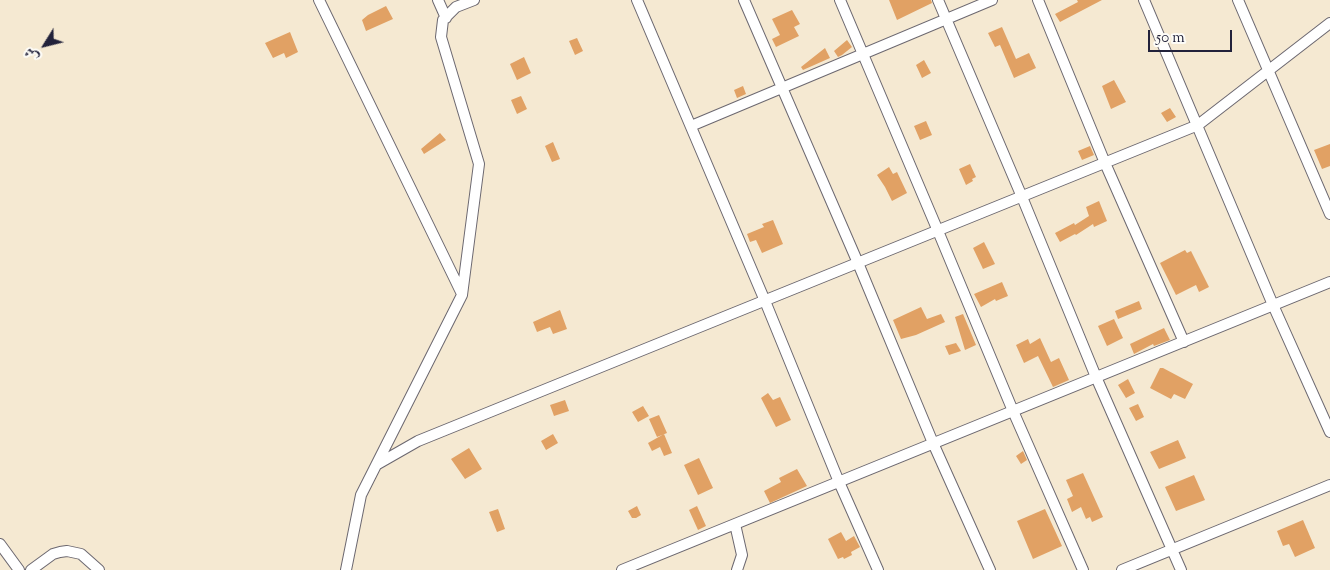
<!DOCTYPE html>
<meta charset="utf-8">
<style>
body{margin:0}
#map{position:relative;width:1330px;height:570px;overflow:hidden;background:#f5e9d2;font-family:"Sorts Mill Goudy",Amiri,serif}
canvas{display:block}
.north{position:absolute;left:20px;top:20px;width:50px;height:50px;-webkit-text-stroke:4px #fdfcf7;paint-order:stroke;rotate:234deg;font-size:14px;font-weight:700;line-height:20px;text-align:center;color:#22223b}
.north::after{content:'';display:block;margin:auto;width:18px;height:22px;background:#22223b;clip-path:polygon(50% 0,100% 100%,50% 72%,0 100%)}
.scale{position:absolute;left:1148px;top:30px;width:84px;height:22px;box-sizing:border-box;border:2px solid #22223b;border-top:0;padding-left:6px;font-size:15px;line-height:18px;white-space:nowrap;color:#22223b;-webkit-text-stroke:4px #fdfcf7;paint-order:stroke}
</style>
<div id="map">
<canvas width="1330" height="570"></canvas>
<div class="north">ش</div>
<div class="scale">50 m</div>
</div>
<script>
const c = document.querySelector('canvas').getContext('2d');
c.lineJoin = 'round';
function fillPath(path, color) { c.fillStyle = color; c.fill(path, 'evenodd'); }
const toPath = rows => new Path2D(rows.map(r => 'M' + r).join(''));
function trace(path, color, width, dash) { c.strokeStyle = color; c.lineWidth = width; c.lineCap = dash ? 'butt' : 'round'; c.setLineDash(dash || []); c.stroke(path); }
fillPath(toPath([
 [889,0,931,0,932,3,897,20],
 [1077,0,1102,0,1060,22,1055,14,1078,2],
 [386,6,393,19,366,31,362,20,368,15],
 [792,10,800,24,794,27,799,36,776,47,772,39,780,35,772,19],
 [1002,27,1016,59,1029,53,1036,68,1014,78,1000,45,995,47,988,33],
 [290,32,298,52,286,58,284,53,273,58,265,43],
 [577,38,583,51,575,55,569,41],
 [847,40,852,47,842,55,838,57,834,51],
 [825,48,830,58,803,70,801,67],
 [524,57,531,73,517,80,510,64],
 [924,60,931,73,922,78,916,65],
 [1114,80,1126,102,1111,109,1102,86],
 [743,86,746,94,737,98,734,90],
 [521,96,527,109,517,114,511,100],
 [1170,108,1176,117,1167,122,1161,113],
 [926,121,932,135,920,140,914,126],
 [440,133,446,140,424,154,421,149],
 [553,142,560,159,552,162,545,146],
 [1330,144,1330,166,1322,169,1314,150],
 [1090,146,1094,155,1082,160,1078,151],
 [970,164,976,177,972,179,973,181,966,185,959,169],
 [889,167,893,174,897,172,907,193,892,201,885,187,877,175],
 [1099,201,1107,221,1094,227,1093,224,1076,235,1075,234,1060,242,1055,233,1074,223,1075,225,1089,216,1086,207],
 [773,220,783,244,762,253,756,240,750,242,747,234,764,227,762,224],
 [984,242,995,264,983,269,973,248],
 [1185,250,1187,253,1191,251,1209,287,1199,292,1196,285,1176,295,1160,263],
 [1002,282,1008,296,996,301,995,299,981,307,974,294],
 [1139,301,1142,309,1118,319,1115,311],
 [921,307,927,319,941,314,945,322,916,335,901,339,893,320],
 [560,310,567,329,553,334,550,327,537,332,533,322],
 [963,314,976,345,965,350,955,317],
 [1114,319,1123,338,1107,346,1098,326],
 [1164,328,1170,340,1154,346,1153,344,1134,354,1130,344],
 [1040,338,1051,362,1059,358,1069,380,1053,387,1038,356,1024,363,1016,345,1028,339,1030,344],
 [956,343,961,351,949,355,945,346],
 [1160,368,1163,368,1193,384,1185,399,1174,394,1171,399,1150,388],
 [1128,379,1135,393,1126,398,1118,385],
 [768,393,773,400,780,397,791,420,776,427,761,398],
 [565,400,569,411,554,416,550,405],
 [1138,404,1144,417,1136,421,1129,408],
 [643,406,649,416,638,422,632,412],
 [659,415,667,433,657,437,649,419],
 [553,434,558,443,546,450,541,441],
 [664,434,672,453,664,456,660,447,652,451,648,443],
 [1178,440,1186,458,1159,469,1150,452],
 [469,448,482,469,465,479,451,459],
 [1023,451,1027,460,1021,464,1016,456],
 [699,458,713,488,698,495,684,465],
 [797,469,807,486,770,503,764,491,781,482,779,478],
 [1083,473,1103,517,1092,522,1090,517,1086,519,1081,507,1072,512,1067,499,1073,496,1066,480],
 [1194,475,1205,500,1176,511,1165,487],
 [637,506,641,515,636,518,632,518,628,511],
 [697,506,706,526,698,530,689,510],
 [498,509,505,529,497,532,489,512],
 [1045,509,1062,546,1033,559,1017,521],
 [1303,520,1315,548,1295,557,1289,544,1283,546,1277,531],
 [841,532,846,541,854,536,860,547,851,552,852,555,844,559,843,557,838,559,828,539]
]), '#e1a164');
const street = toPath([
 [319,0,462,294],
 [438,0,446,18],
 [637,0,765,301,839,482,878,570],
 [744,0,858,263,933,443,990,570],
 [840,0,938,231,1013,411,1083,570],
 [938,0,1022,197,1096,377,1181,570],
 [1038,0,1105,163,1184,342],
 [1144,0,1273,305,1330,432],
 [1238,0,1330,214],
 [691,126,992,0],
 [376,465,418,441,1198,125,1330,23],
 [735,524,742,555,737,570],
 [0,544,19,570],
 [31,570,53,554,60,552,67,551,81,554,99,570],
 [346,570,361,495,462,295,479,164,441,37,443,20,456,7,474,0],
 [622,570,1330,282],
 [1122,570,1330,485]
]);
trace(street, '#6c6870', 12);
trace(street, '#fff', 10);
</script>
